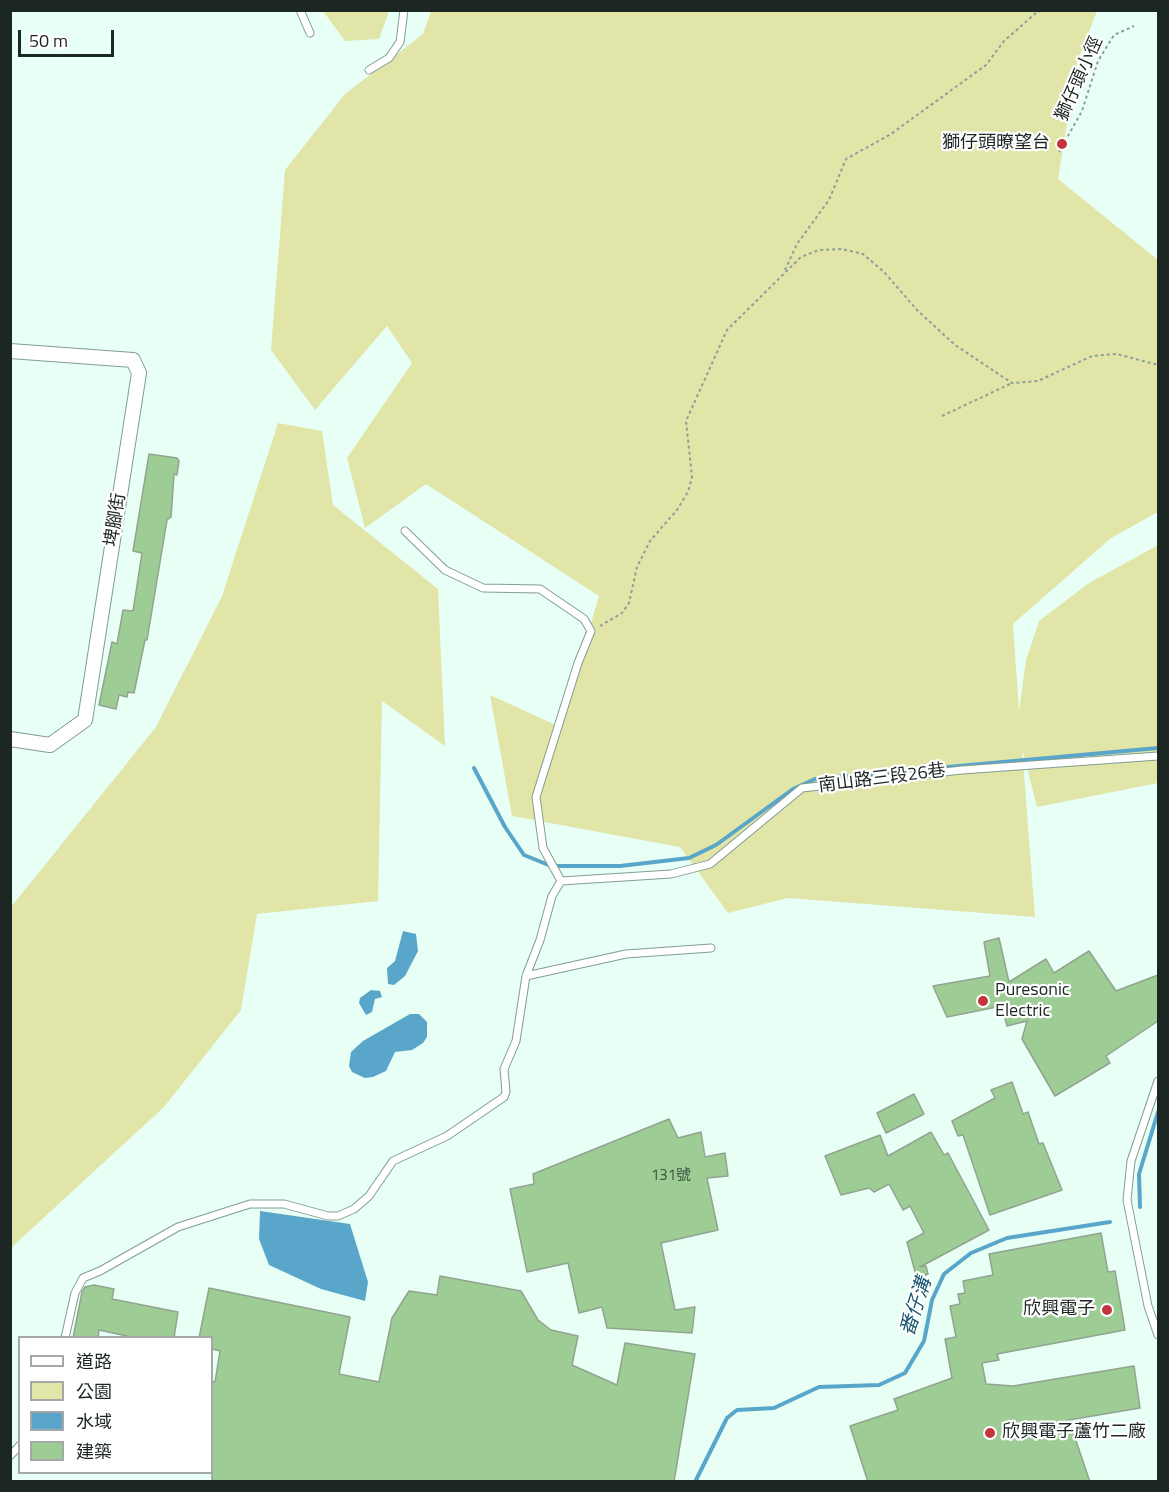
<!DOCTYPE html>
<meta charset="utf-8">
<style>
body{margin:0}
#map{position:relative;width:1169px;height:1492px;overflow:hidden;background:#e8fff6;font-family:"Titillium Web","Noto Sans TC",sans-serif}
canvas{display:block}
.frame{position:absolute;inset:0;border:12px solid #1c2622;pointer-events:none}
.legend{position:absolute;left:18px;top:1336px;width:195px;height:138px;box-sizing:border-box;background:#fff;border:2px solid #a4a8a7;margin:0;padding:8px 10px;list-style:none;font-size:18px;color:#1c2622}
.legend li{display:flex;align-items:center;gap:12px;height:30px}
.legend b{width:30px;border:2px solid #a4a8a7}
.scale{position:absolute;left:18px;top:30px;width:96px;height:27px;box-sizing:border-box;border:3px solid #1c2622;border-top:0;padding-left:8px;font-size:18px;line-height:21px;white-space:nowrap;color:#1c2622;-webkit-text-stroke:4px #fff;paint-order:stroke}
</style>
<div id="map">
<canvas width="1169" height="1492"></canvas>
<div class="frame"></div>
<ul class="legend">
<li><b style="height:8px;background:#fff"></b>道路</li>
<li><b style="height:16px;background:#e1e5a8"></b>公園</li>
<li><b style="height:16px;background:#59a6ca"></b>水域</li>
<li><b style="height:16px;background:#9dcd95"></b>建築</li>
</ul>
<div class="scale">50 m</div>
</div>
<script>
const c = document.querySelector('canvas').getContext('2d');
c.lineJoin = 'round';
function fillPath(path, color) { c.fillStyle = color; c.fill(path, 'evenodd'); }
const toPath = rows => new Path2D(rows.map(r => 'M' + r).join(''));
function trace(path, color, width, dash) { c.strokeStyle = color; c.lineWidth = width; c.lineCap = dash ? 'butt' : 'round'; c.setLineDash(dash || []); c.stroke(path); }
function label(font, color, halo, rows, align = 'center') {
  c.font = font + ' "Titillium Web","Noto Sans TC",sans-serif'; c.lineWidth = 4.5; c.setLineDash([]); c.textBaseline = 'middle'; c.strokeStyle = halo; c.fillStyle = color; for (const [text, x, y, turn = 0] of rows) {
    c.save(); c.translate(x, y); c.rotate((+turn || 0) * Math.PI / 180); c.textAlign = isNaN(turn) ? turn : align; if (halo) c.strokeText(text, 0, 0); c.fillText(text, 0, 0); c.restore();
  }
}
fillPath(toPath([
 [323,11,389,11,379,39,345,41],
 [431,11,1097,11,1077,62,1058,179,1158,260,1158,512,1111,538,1013,624,1019,711,1026,660,1039,621,1089,583,1158,545,1158,783,1037,807,1022,748,1035,917,788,898,728,913,680,847,512,816,490,695,560,727,599,596,426,484,365,528,347,458,412,363,387,326,315,410,271,350,285,170,345,94,423,34],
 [278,423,322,431,333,505,438,589,445,746,382,701,378,901,257,914,241,1010,164,1107,13,1246,11,1253,11,907,156,727,222,596]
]), '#e1e5a8');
fillPath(toPath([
 [403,931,416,934,418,951,405,976,394,985,388,984,387,968,395,961],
 [371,990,380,991,382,997,375,999,372,1012,366,1015,359,1003,360,998],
 [410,1014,419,1014,427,1022,427,1037,423,1043,412,1050,395,1052,386,1071,373,1077,365,1078,352,1072,349,1066,351,1052,363,1041],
 [260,1211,350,1224,368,1282,365,1301,321,1289,269,1265,259,1239]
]), '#59a6ca');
trace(toPath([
 [474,768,505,827,524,855,551,866,620,866,689,858,716,845,793,789,815,779,1158,748],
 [1140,1207,1139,1174,1158,1112],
 [695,1482,727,1418,737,1410,774,1408,819,1387,879,1385,905,1373,924,1341,932,1300,944,1274,971,1253,1007,1238,1110,1222]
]), '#59a6ca', 4);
const building = toPath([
 [149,454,177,458,179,461,177,475,174,474,171,517,167,520,147,640,145,640,134,693,128,692,127,697,119,695,116,709,99,705,112,642,117,644,123,610,133,611,142,553,133,551,149,454],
 [999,938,1009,982,1046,959,1054,973,1089,951,1116,991,1158,975,1158,1021,1106,1056,1110,1063,1055,1096,1022,1039,1027,1021,1007,1026,1002,1006,947,1017,933,986,990,976,984,942,999,938],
 [1012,1082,1023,1114,1028,1112,1039,1144,1043,1143,1062,1190,990,1215,963,1135,958,1136,952,1121,995,1098,991,1090,1012,1082],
 [914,1094,924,1114,886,1133,877,1113,914,1094],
 [669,1119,678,1138,701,1132,705,1157,725,1153,728,1176,707,1178,718,1230,661,1243,675,1310,695,1307,692,1333,607,1328,602,1307,579,1313,568,1263,527,1272,510,1189,534,1184,533,1174,669,1119],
 [931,1132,944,1155,948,1153,989,1230,920,1267,926,1266,928,1274,917,1279,907,1242,924,1233,910,1206,903,1210,889,1184,874,1192,869,1188,841,1195,825,1156,880,1135,888,1156,931,1132],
 [1101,1233,1108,1272,1115,1271,1125,1330,997,1354,999,1360,982,1363,986,1384,1013,1386,1134,1366,1140,1408,1069,1420,1090,1482,868,1482,850,1426,898,1410,894,1399,952,1378,945,1339,956,1337,950,1306,960,1304,958,1294,965,1293,963,1281,993,1275,989,1254,1101,1233],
 [440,1276,521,1291,538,1320,551,1330,578,1336,572,1365,617,1385,625,1343,695,1354,674,1482,212,1482,212,1381,215,1382,220,1351,212,1349,212,1338,199,1338,209,1288,350,1317,339,1374,379,1382,392,1318,409,1291,437,1295,440,1276],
 [94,1285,114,1289,112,1299,178,1312,174,1338,136,1338,99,1330,98,1338,73,1338,82,1292,85,1287,94,1285]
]);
fillPath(building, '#9dcd95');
trace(building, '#92a390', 1.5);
const lane = toPath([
 [300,10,310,33],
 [369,70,389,58,400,42,404,10],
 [405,531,445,570,483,588,540,589,584,619,591,631,578,663,536,797,543,848,561,881],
 [526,976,626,954,711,948],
 [1158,1081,1131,1161,1127,1200,1148,1306,1158,1335],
 [65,1338,75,1293,83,1278,100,1271,178,1227,250,1204,284,1204,328,1216,338,1216,354,1209,369,1196,393,1161,447,1136,504,1097,506,1092,504,1069,516,1041,526,976,540,940,552,896,561,881,671,874,710,864,802,788,962,770,1158,756],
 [10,1456,20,1445]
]);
const street = toPath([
 [10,351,133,360,139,373,85,720,50,745,10,739]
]);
trace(lane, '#829d93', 9);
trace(street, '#829d93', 16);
trace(toPath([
 [1059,152,1082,111,1098,61,1114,35,1134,26],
 [785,270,797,244,829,200,846,159,891,134,986,65,1004,41,1036,13,1043,10],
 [942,416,1012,383],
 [600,626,622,613,629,603,637,567,650,541,677,510,688,492,692,477,686,421,727,330,801,257,819,250,842,249,863,254,884,272,917,310,955,345,1012,383,1038,381,1092,356,1117,354,1158,365]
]), '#8d9f98', 2, [3, 3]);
trace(lane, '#fff', 7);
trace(street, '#fff', 14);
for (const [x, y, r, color] of [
 [1062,144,6,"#c4343d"],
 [983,1001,6,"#c4343d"],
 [1107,1310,6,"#c4343d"],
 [990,1433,6,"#c4343d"]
]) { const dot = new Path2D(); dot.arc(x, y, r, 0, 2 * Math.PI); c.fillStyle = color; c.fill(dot); trace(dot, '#fff', 2); }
label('15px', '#3c503f', null, [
 ["131號",671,1176]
]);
label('18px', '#1c2622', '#fff', [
 ["獅仔頭小徑",1080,79,-66],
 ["埤腳街",116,520,-81],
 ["南山路三段26巷",882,779,-7]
]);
label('18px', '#1c2622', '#fff', [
 ["獅仔頭暸望台",1050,144],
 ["Puresonic",995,991,"left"],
 ["Electric",995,1012,"left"],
 ["欣興電子",1095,1310],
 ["欣興電子蘆竹二廠",1002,1433,"left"]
], 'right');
label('italic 20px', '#1b5871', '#fff', [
 ["番仔溝",917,1307,-72]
]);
</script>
